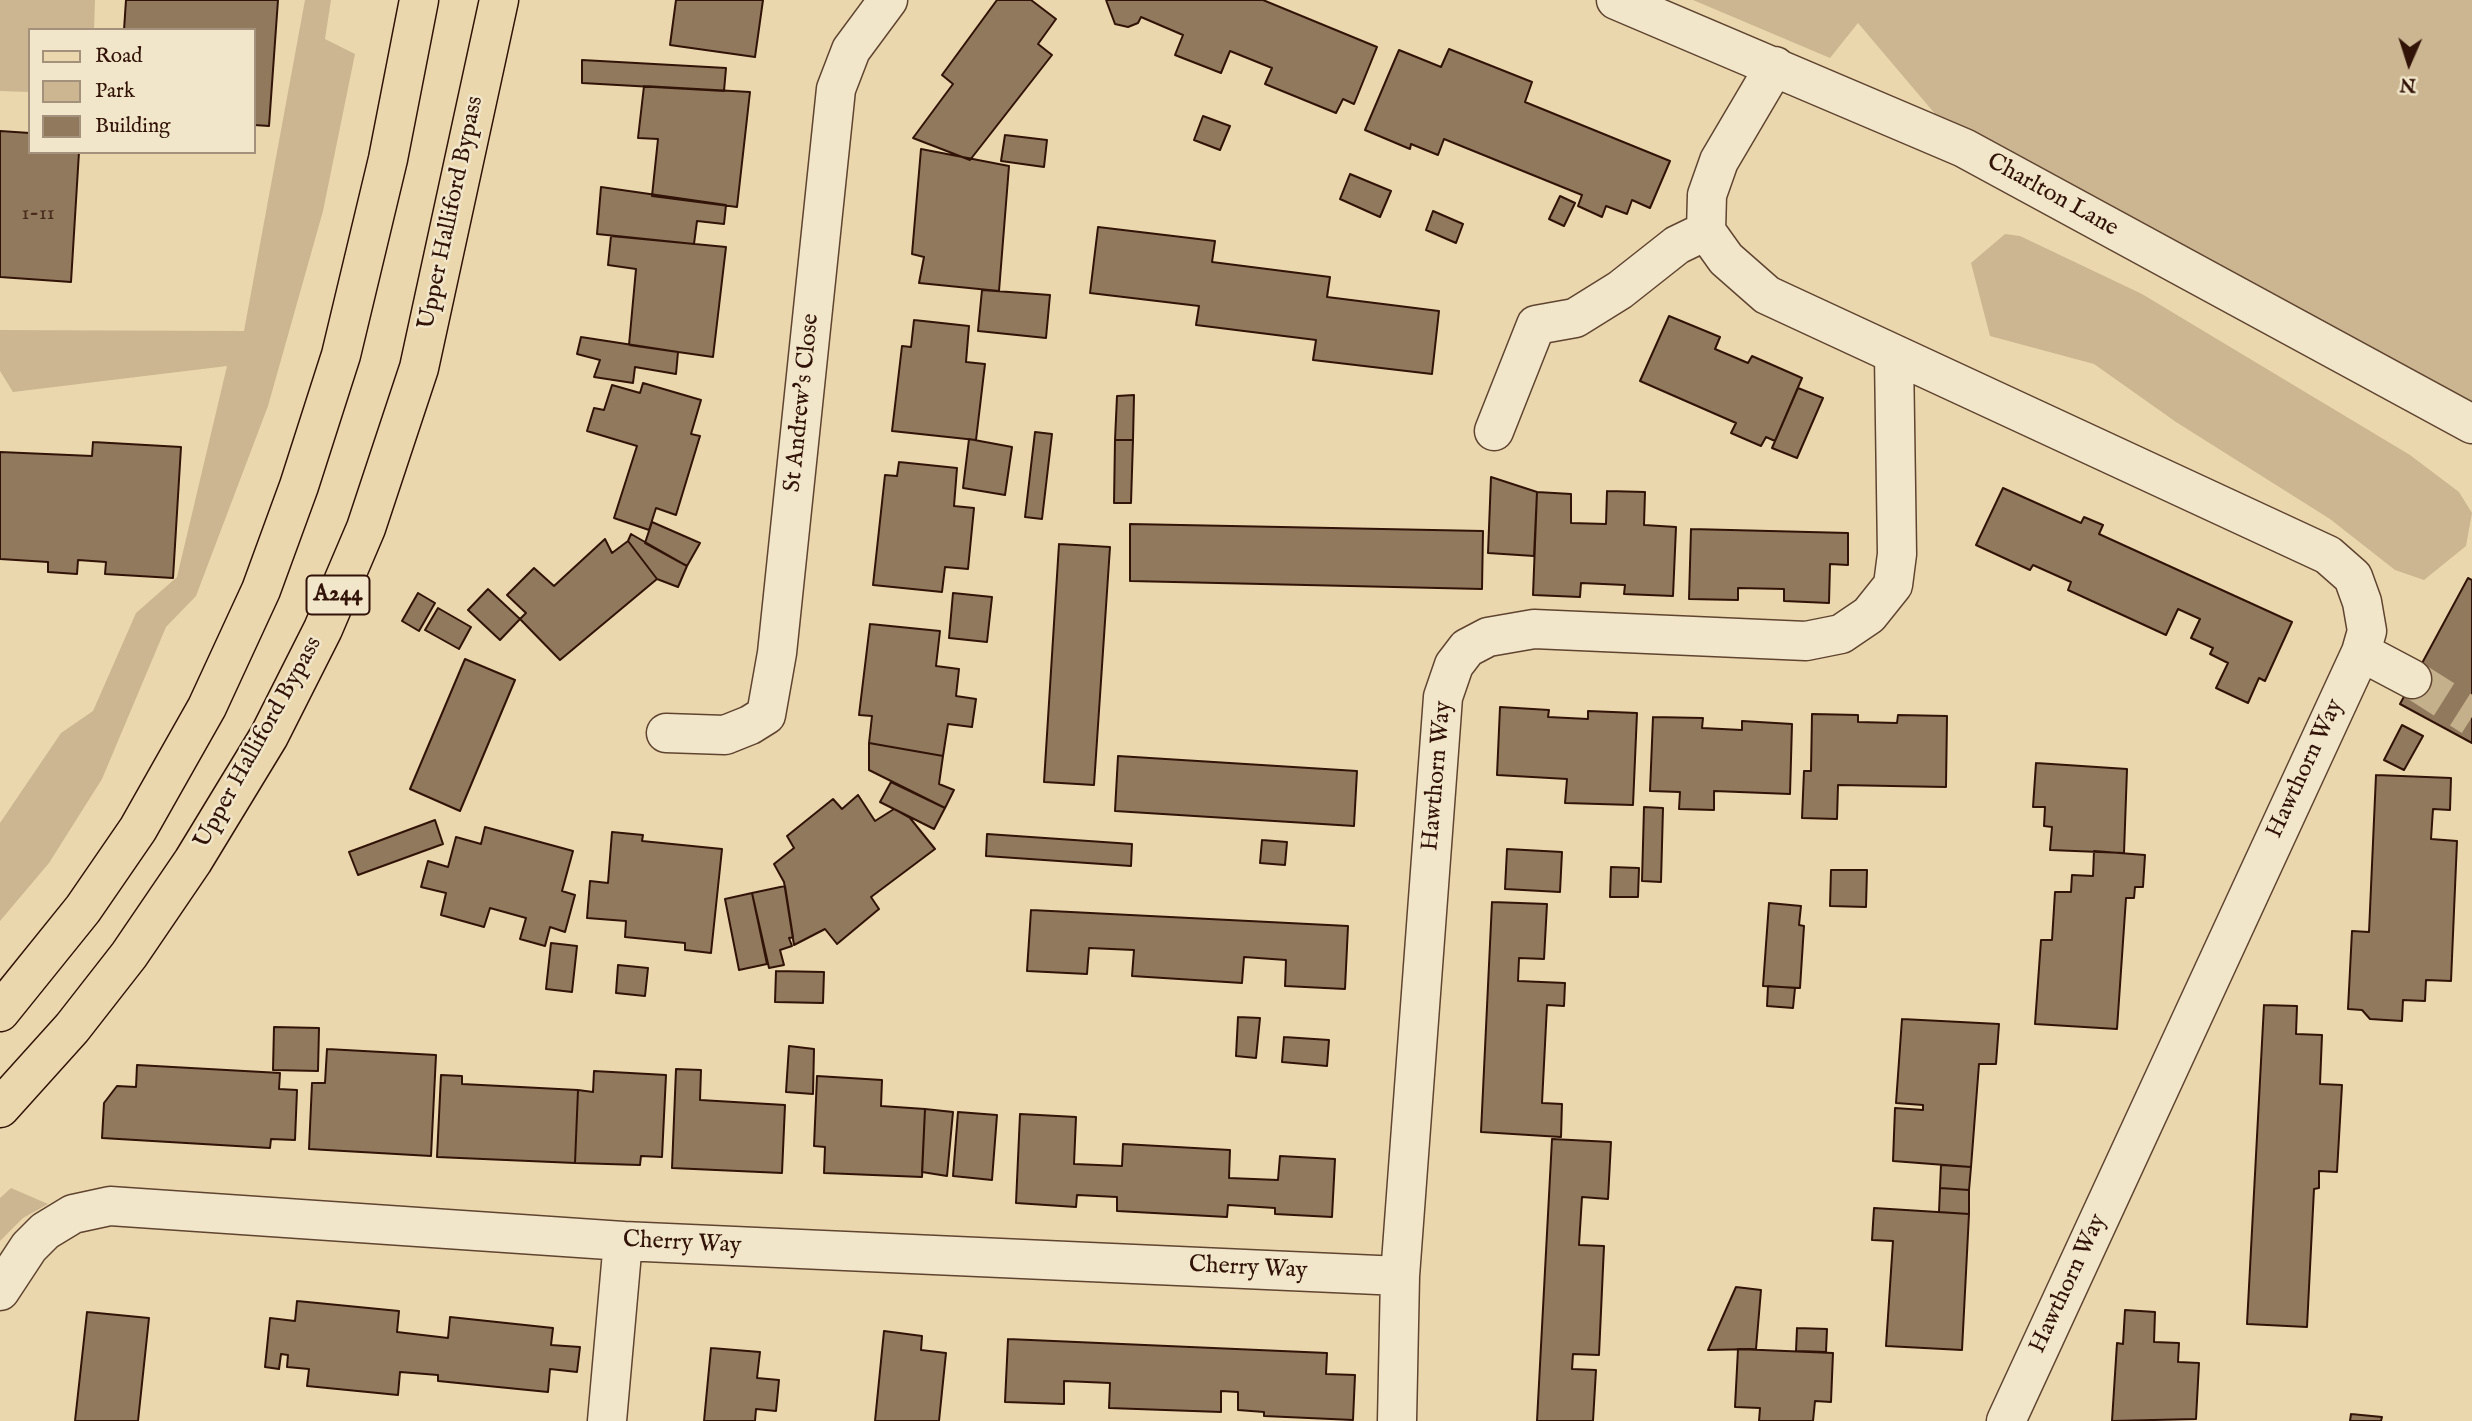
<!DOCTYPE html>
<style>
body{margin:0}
#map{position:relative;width:2472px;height:1421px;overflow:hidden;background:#ead7ad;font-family:"IM FELL English",serif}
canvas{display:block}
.legend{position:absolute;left:28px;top:28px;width:228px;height:126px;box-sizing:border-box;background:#f1e5ca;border:2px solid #a4917c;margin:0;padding:9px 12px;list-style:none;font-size:21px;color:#311307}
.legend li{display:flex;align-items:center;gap:14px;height:35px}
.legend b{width:35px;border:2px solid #a4917c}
.north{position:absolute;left:2374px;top:28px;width:70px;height:70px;-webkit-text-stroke:5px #f1e5ca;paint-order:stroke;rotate:183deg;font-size:19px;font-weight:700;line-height:28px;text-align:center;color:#311307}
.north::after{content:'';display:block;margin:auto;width:24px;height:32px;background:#311307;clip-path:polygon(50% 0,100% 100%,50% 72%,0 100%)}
</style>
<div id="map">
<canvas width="2472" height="1421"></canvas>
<ul class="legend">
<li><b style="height:9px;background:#ead7ad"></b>Road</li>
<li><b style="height:19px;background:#cbb691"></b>Park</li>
<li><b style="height:19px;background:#91795d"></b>Building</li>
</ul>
<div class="north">N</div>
</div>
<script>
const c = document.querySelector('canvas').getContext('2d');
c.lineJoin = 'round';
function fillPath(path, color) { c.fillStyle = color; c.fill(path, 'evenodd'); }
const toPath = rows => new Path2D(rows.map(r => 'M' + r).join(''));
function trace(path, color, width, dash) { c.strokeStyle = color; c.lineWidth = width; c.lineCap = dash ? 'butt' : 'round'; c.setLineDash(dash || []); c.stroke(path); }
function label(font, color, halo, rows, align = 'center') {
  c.font = font + ' "IM FELL English",serif'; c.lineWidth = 5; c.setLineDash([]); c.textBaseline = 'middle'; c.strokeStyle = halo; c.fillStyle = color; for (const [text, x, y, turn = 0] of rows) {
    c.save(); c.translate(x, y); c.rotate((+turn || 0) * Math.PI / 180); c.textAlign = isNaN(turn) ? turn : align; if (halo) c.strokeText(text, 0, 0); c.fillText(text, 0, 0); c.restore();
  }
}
fillPath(toPath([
 [0,0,95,0,94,30,30,30,30,92,0,91],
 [305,0,331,0,325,39,355,54,323,211,268,406,196,596,166,627,102,779,49,863,0,921,0,823,61,733,93,711,136,613,177,577,227,366,13,392,0,371,0,330,244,331],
 [1693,0,2472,0,2472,424,1964,148,1858,23,1830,58],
 [2005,234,2020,236,2142,294,2410,455,2459,492,2472,513,2466,546,2424,580,2395,570,2330,519,2176,422,2094,364,1990,336,1971,263],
 [11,1188,48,1204,23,1218,0,1241,0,1198]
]), '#cbb691');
const building = toPath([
 [126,0,278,0,269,126,254,125,254,30,124,30,126,0],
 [676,0,763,0,755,57,670,45,676,0],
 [997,0,1031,0,1056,19,1038,44,1052,55,970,160,913,138,953,84,942,75,997,0],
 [1106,0,1263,0,1377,47,1354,104,1343,99,1336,113,1265,84,1272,68,1230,51,1221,73,1175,55,1183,35,1141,17,1138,23,1128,27,1115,24,1106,0],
 [1449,49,1532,82,1525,102,1670,161,1650,208,1632,200,1627,214,1606,206,1602,217,1578,206,1582,195,1444,139,1438,155,1411,144,1410,149,1365,130,1399,50,1441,67,1449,49],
 [582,60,726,68,724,91,582,83,582,60],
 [644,86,750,92,737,207,652,196,658,139,638,138,644,86],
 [1203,116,1230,126,1220,150,1194,140,1203,116],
 [0,131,30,133,30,152,79,152,71,282,0,277,0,131],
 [1005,135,1047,140,1044,167,1001,161,1005,135],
 [921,149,1009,166,999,291,919,283,924,257,912,254,921,149],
 [1350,174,1391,191,1380,217,1340,199,1350,174],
 [601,187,726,205,724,224,697,221,694,244,597,234,601,187],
 [1560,196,1575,203,1564,226,1549,219,1560,196],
 [1433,211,1463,224,1456,243,1426,230,1433,211],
 [1098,227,1215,241,1212,262,1330,277,1327,297,1439,311,1432,374,1313,360,1316,340,1196,325,1199,306,1090,293,1098,227],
 [611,236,726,247,713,357,629,345,636,269,608,265,611,236],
 [982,290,1050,295,1046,338,978,331,982,290],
 [1669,316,1720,337,1715,349,1748,363,1752,356,1802,378,1775,441,1766,437,1761,446,1731,433,1736,423,1640,381,1669,316],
 [914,320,969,326,966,362,985,364,976,440,892,431,902,346,911,347,914,320],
 [581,337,678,352,676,374,635,367,633,383,594,377,600,360,577,354,581,337],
 [643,383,701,400,691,434,700,436,676,515,656,508,649,530,614,518,637,446,587,431,594,408,604,410,612,385,640,393,643,383],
 [1798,388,1823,398,1797,458,1772,448,1798,388],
 [1134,395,1133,440,1115,440,1117,396,1134,395],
 [1035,432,1052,434,1042,519,1025,517,1035,432],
 [969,439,1012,447,1005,495,963,488,969,439],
 [1115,440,1133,440,1131,503,1114,503,1115,440],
 [93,442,181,447,173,578,105,574,106,562,78,560,77,574,48,572,48,562,0,559,0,452,92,456,93,442],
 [899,462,957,468,954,506,974,508,968,569,945,567,942,592,873,585,885,475,897,476,899,462],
 [1491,477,1537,492,1534,556,1488,553,1491,477],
 [2003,488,2081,523,2084,517,2103,525,2099,534,2292,622,2265,681,2259,678,2248,703,2216,688,2228,663,2210,654,2213,648,2191,638,2200,619,2178,609,2166,635,2068,590,2071,582,2033,565,2030,570,1976,545,2003,488],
 [1607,491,1645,492,1644,525,1676,527,1673,596,1624,594,1625,585,1581,583,1580,597,1533,595,1537,492,1571,494,1571,523,1606,524,1607,491],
 [652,522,700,543,687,566,645,543,652,522],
 [1130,524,1483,531,1482,589,1130,581,1130,524],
 [1691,529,1848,533,1848,565,1830,564,1829,603,1784,601,1784,589,1738,588,1738,600,1689,599,1691,529],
 [631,534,687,566,678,587,657,579,628,541,631,534],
 [605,539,612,553,628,541,657,579,560,660,520,619,526,613,507,595,534,568,554,586,605,539],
 [1059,544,1110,547,1094,785,1044,782,1059,544],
 [2468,578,2472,580,2472,743,2400,704,2468,578],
 [488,589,520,619,500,640,468,610,488,589],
 [418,593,435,603,419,631,402,621,418,593],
 [953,593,992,597,987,642,949,638,953,593],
 [438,608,471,627,459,649,425,630,438,608],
 [870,624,940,631,936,666,959,669,956,696,976,699,972,727,948,724,943,756,869,743,872,716,859,715,870,624],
 [465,659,515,680,460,811,410,789,465,659],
 [1500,707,1549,710,1548,717,1588,719,1588,711,1637,713,1633,805,1565,803,1567,779,1497,775,1500,707],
 [1812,714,1858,715,1858,722,1897,723,1898,715,1947,716,1946,787,1838,785,1837,819,1802,818,1804,771,1811,771,1812,714],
 [1653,717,1703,718,1702,728,1742,730,1742,721,1792,724,1790,794,1714,791,1714,810,1679,809,1680,792,1650,791,1653,717],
 [2402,725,2423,736,2404,770,2384,760,2402,725],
 [869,743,943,756,939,784,954,790,945,808,869,770,869,743],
 [1118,756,1357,771,1354,826,1115,811,1118,756],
 [2036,763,2127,769,2124,853,2050,850,2052,827,2044,826,2045,807,2033,807,2036,763],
 [2376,775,2451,778,2450,810,2433,809,2431,839,2457,841,2451,981,2426,980,2425,1001,2403,1000,2402,1021,2370,1019,2362,1010,2348,1009,2352,931,2369,932,2376,775],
 [891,782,945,808,934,829,880,802,891,782],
 [858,795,875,821,894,809,910,818,935,849,871,897,879,909,837,944,825,929,794,945,784,882,774,864,794,848,787,836,833,799,842,809,858,795],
 [1644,807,1663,808,1661,882,1642,881,1644,807],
 [435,820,443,844,358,875,349,852,435,820],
 [485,827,573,851,562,891,575,895,565,932,550,927,545,946,520,939,526,918,490,908,484,927,441,915,446,893,421,887,428,861,448,867,456,837,481,844,485,827],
 [612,832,643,835,642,841,722,849,711,953,685,950,685,943,625,937,626,921,587,918,590,881,608,883,612,832],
 [987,834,1132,844,1131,866,986,856,987,834],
 [1262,840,1287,842,1285,865,1260,863,1262,840],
 [1507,849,1562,852,1560,892,1505,889,1507,849],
 [2094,851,2145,855,2143,887,2135,887,2134,898,2126,898,2117,1029,2035,1024,2041,940,2052,940,2055,892,2071,892,2072,875,2093,876,2094,851],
 [1611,867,1639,868,1638,897,1610,897,1611,867],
 [1831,870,1867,870,1866,907,1830,906,1831,870],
 [785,886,793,937,789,938,792,946,780,950,784,965,769,968,752,893,785,886],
 [752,893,767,964,739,970,725,899,752,893],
 [1492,902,1547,904,1544,959,1519,958,1518,981,1565,983,1564,1006,1547,1005,1542,1103,1562,1104,1561,1137,1481,1132,1492,902],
 [1769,903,1801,906,1799,925,1804,926,1800,988,1763,986,1769,903],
 [1031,910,1348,926,1345,989,1285,986,1286,960,1244,957,1242,983,1132,976,1134,950,1089,948,1087,974,1027,971,1031,910],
 [551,943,577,946,572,992,546,989,551,943],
 [618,965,648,968,645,996,616,993,618,965],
 [776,971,824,972,823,1003,775,1002,776,971],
 [1768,986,1795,988,1793,1008,1767,1006,1768,986],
 [2264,1005,2297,1006,2296,1034,2322,1035,2320,1084,2342,1085,2337,1172,2319,1171,2319,1188,2314,1189,2307,1327,2247,1324,2264,1005],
 [1238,1017,1260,1018,1256,1058,1236,1056,1238,1017],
 [1902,1019,1999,1024,1996,1064,1979,1064,1971,1167,1893,1161,1895,1108,1923,1110,1923,1105,1896,1103,1902,1019],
 [274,1027,319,1028,318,1071,273,1070,274,1027],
 [1284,1037,1329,1040,1327,1066,1282,1062,1284,1037],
 [789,1046,814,1049,813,1094,786,1092,789,1046],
 [327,1049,436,1055,431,1156,309,1149,312,1083,325,1083,327,1049],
 [137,1065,280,1073,279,1089,297,1090,295,1140,271,1139,270,1148,102,1138,104,1103,117,1086,136,1087,137,1065],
 [676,1069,701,1070,700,1100,785,1105,782,1173,672,1168,676,1069],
 [594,1071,666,1075,662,1157,641,1156,640,1165,575,1163,578,1090,593,1092,594,1071],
 [441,1075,462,1076,462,1084,578,1090,575,1163,437,1157,441,1075],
 [817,1076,882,1080,881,1106,925,1109,922,1177,824,1173,825,1147,814,1146,817,1076],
 [925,1109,953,1112,947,1176,922,1172,925,1109],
 [958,1112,997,1115,992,1180,953,1176,958,1112],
 [1020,1114,1076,1117,1074,1164,1122,1166,1123,1144,1230,1150,1229,1178,1278,1180,1280,1156,1335,1159,1332,1217,1275,1214,1275,1208,1228,1205,1227,1217,1117,1211,1117,1197,1077,1195,1076,1207,1016,1203,1020,1114],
 [1552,1139,1611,1142,1608,1199,1582,1197,1579,1245,1604,1246,1599,1355,1573,1354,1572,1369,1596,1370,1593,1421,1537,1421,1552,1139],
 [1941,1165,1971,1167,1969,1190,1940,1188,1941,1165],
 [1940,1188,1969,1190,1969,1214,1939,1212,1940,1188],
 [1874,1208,1969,1214,1962,1350,1886,1346,1893,1241,1872,1240,1874,1208],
 [1736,1287,1761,1290,1756,1349,1708,1350,1736,1287],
 [297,1301,399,1311,397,1332,448,1338,450,1317,553,1328,551,1345,580,1347,577,1372,550,1369,548,1392,438,1381,438,1375,400,1372,398,1395,307,1386,309,1369,287,1367,288,1355,281,1354,279,1369,265,1367,270,1318,295,1321,297,1301],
 [2125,1310,2155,1312,2154,1342,2179,1343,2178,1362,2199,1363,2196,1419,2112,1421,2117,1343,2123,1344,2125,1310],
 [87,1312,149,1318,138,1421,75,1421,87,1312],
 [1797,1328,1827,1329,1826,1352,1796,1351,1797,1328],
 [884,1331,922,1336,921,1350,946,1353,939,1421,875,1421,884,1331],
 [1008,1339,1327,1353,1326,1374,1355,1375,1353,1420,1264,1416,1264,1412,1238,1410,1238,1392,1221,1391,1221,1412,1109,1408,1110,1383,1064,1381,1064,1404,1005,1402,1008,1339],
 [711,1348,760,1352,757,1378,779,1380,776,1411,756,1409,755,1421,704,1421,711,1348],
 [1738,1349,1833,1353,1831,1402,1815,1401,1813,1421,1759,1421,1760,1408,1735,1407,1738,1349],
 [2351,1414,2382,1417,2381,1421,2350,1421,2351,1414]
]);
fillPath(building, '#91795d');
trace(building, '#311307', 2);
trace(toPath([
 [2412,679,2472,717]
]), '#c5b08c', 38, [38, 19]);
const minor = toPath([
 [1616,0,1964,148,2472,424],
 [1775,66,1719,161,1707,195,1706,231,1726,259,1767,295,2328,555,2353,577,2362,602,2367,631,2361,652,2006,1421],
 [1494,431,1536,325,1575,318,1620,290,1677,245,1706,231],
 [2361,652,2412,679],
 [666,733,725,735,750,725,766,715,777,653,836,89,851,50,888,0],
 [0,1291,29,1247,45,1231,73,1214,110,1206,623,1241,1400,1276],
 [607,1421,623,1241],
 [1397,1421,1400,1276,1443,697,1454,665,1467,648,1488,637,1534,629,1806,641,1841,634,1869,615,1893,585,1897,554,1894,356]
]);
const major = toPath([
 [0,1012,83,909,138,829,207,707,261,590,299,486,341,355,388,159,419,0],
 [0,1108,72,1028,129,955,193,861,269,736,323,629,366,528,419,368,499,0]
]);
trace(minor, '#5f4430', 41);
trace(major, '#311307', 41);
trace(minor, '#f1e5ca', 38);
trace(major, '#ead7ad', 38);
label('21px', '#492c1c', null, [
 ["1-11",38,215]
]);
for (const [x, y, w] of [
 [338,595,63]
]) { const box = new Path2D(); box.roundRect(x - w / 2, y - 19.5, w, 39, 5); c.fillStyle = '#f1e5ca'; c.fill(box); trace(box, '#311307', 2); }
label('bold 23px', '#311307', null, [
 ["A244",338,595]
]);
label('24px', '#311307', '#f1e5ca', [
 ["Charlton Lane",2052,196,29],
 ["Upper Halliford Bypass",452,213,-78],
 ["St Andrew's Close",803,403,-84],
 ["Upper Halliford Bypass",259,743,-61],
 ["Hawthorn Way",2306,769,-65],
 ["Hawthorn Way",1438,776,-85],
 ["Cherry Way",682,1244,3],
 ["Cherry Way",1248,1269,3],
 ["Hawthorn Way",2069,1284,-65]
]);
</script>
